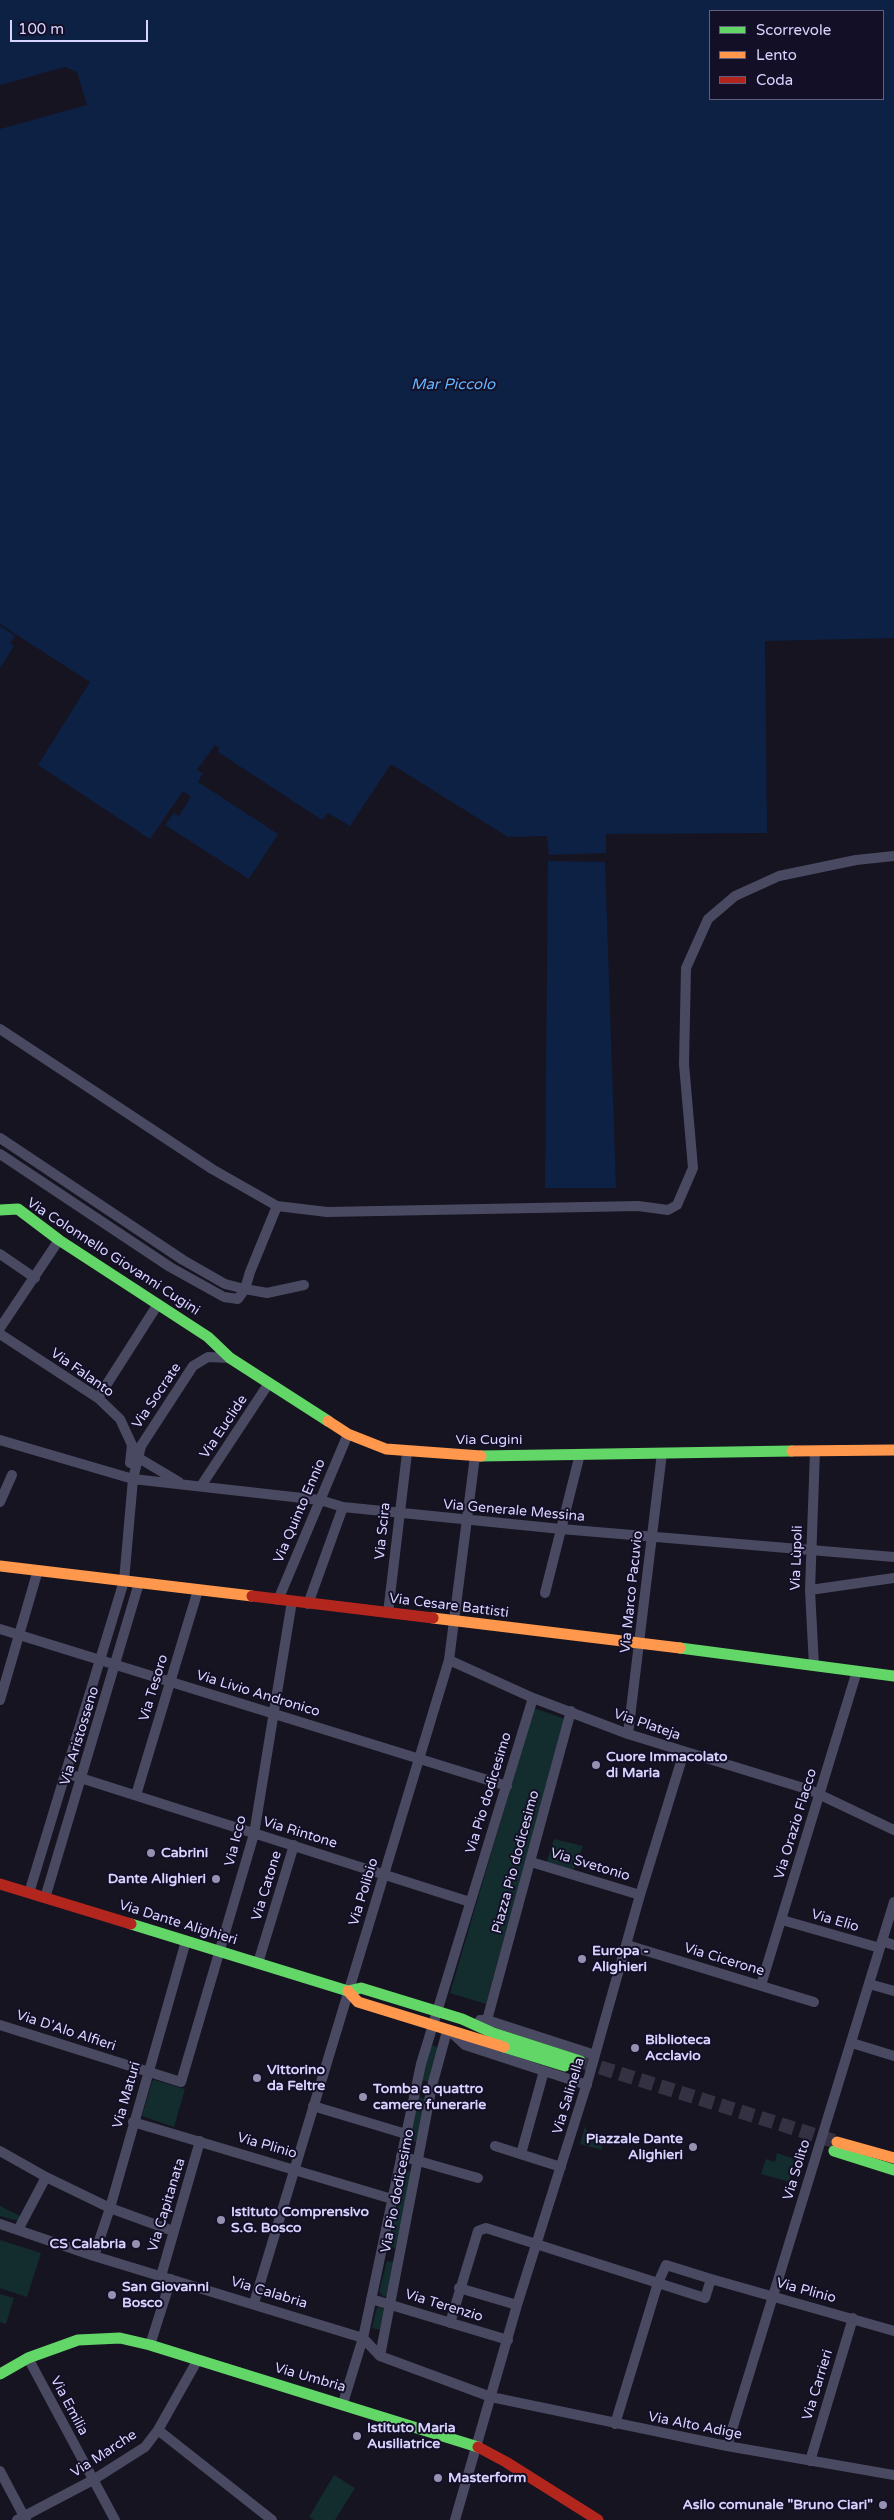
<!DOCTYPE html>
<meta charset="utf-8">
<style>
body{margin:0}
#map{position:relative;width:894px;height:2520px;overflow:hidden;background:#161421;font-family:"Varela Round",sans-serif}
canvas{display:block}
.legend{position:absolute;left:709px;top:10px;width:175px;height:90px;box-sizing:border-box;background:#130f26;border:1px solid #625e7d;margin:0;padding:6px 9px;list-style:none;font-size:15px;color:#d9d4ff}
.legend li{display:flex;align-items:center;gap:10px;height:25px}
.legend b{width:25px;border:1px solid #625e7d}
.scale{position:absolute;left:10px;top:20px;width:138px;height:22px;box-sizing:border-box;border:2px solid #d9d4ff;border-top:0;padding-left:6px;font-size:15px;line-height:18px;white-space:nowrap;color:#d9d4ff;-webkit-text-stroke:4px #130f26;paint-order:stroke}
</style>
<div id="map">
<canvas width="894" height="2520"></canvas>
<ul class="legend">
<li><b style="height:6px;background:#63d668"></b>Scorrevole</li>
<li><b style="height:6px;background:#ff974d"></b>Lento</li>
<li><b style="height:6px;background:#b3261e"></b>Coda</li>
</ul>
<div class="scale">100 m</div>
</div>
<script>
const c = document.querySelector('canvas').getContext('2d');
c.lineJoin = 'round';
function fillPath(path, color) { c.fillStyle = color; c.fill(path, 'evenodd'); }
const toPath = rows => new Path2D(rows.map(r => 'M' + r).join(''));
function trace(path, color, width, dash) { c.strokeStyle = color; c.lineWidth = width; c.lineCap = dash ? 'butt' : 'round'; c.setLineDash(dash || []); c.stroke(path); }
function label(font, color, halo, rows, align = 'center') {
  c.font = font + ' "Varela Round",sans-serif'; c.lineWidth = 4; c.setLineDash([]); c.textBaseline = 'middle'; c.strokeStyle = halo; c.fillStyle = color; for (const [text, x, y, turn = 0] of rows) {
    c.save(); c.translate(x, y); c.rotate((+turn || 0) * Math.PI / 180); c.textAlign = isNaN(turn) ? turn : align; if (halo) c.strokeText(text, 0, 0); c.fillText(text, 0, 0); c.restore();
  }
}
fillPath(toPath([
 [534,1708,565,1719,486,2004,450,1993],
 [554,1839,583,1846,573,1871,546,1864],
 [430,2044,439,2048,429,2082,421,2080],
 [154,2080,185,2089,174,2127,142,2116,152,2081],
 [419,2096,426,2100,417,2142,409,2141],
 [585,2126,589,2137,602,2145,602,2150,580,2144],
 [777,2153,792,2158,794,2162,789,2182,761,2174,766,2159,775,2162],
 [410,2171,412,2172,396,2248,394,2248,389,2245,390,2242,403,2176,404,2173],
 [0,2206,20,2216,18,2221,0,2216],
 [0,2240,41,2253,27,2297,0,2288],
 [387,2261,394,2262,388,2295,384,2297,379,2292],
 [0,2294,14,2298,6,2324,0,2322],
 [379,2307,385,2309,381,2330,372,2328,376,2310],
 [334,2475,355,2488,335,2520,314,2520,309,2517]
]), '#132c2d');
fillPath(toPath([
 [0,0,894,0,894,638,765,641,767,833,606,834,606,853,549,855,547,836,508,837,391,764,350,826,328,813,322,820,218,752,219,748,215,745,197,770,203,773,198,782,278,834,249,879,165,825,174,813,179,816,191,797,183,791,150,839,38,765,90,682,0,624,0,129,87,105,77,72,65,67,0,85],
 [710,11,883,11,883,99,710,99],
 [0,626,15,636,10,643,14,646,0,668],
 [548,861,605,862,616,1188,545,1188]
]), '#0d2144');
trace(toPath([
 [580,2061,837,2142]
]), '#333142', 14, [14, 7]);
trace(toPath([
 [0,1029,212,1169,277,1206,327,1212,638,1206,668,1210,677,1205,693,1168,684,1064,686,968,708,919,735,896,779,876,856,860,894,856],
 [0,1138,183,1260,225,1284,245,1289,238,1299,224,1297,170,1267,0,1154],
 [277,1206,250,1272,245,1289,267,1293,304,1285],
 [0,1254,35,1278],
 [0,1328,59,1240],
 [0,1334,98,1398,120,1419,132,1445,130,1463],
 [98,1398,158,1304],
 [0,1440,133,1479,320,1500,343,1507,561,1529,894,1557],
 [137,1457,179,1482],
 [201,1486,269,1383],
 [0,1502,12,1475],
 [810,1590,894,1578],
 [545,1593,580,1454],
 [278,1600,348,1434],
 [308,1604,343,1507],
 [388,1613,407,1453],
 [0,1629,507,1786],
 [449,1660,533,1698,628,1734,810,1790,894,1830],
 [814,1666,810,1590,815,1451],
 [0,1700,38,1570],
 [628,1734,662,1453],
 [65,1773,470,1902],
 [136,1795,198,1590],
 [531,1862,640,1895],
 [29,1893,124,1581,133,1479,141,1446,193,1366,208,1357,230,1358],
 [45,1898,139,1583],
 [782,1920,880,1948],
 [882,1941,894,1945],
 [627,1945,814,2002],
 [258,1963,294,1845],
 [869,1984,894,1991],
 [761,1985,857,1671],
 [480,2020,487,2020,595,2055],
 [487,2020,571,1711],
 [0,2025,181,2082,254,1834,292,1601],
 [452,2033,465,2045,587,2085],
 [852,2043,894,2056],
 [313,2106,406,2134],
 [133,2122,392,2199],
 [495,2146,561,2167],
 [0,2151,46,2177,110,2208,173,2231],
 [521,2154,544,2071],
 [401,2156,478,2178],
 [0,2224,94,2256,363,2338,380,2356,491,2397,727,2446,894,2475],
 [18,2230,46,2177],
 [94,2256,110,2208,186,1941],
 [161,2276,200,2141],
 [459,2288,517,2305],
 [371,2299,508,2340],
 [254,2303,449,1660,475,1456],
 [450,2323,478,2231,486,2228,705,2298,711,2279,894,2331],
 [150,2345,171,2279],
 [380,2356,432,2086,447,2031],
 [28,2358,115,2520],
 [343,2403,363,2338,421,2064,533,1698],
 [615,2424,658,2283,666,2265,711,2279],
 [158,2430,272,2520],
 [727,2446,894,1902],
 [810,2461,853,2318],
 [0,2471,26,2520],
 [17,2520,93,2480,145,2447,158,2430,197,2361],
 [455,2520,517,2305,588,2080,640,1895,684,1752]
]), '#4a4962', 10);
trace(toPath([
 [0,1210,18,1209,59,1240,208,1337,230,1358,328,1421],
 [481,1456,792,1451],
 [680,1648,894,1676],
 [131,1924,348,1991,361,1988,462,2019,493,2033,580,2061],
 [504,2047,565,2066],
 [834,2151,894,2170],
 [0,2374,28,2358,78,2340,120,2338,150,2345,478,2447]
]), '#63d668', 11);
trace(toPath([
 [328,1421,348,1434,386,1449,481,1456],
 [792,1451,894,1450],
 [0,1566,252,1596],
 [433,1618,680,1648],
 [348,1991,358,2002,504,2047],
 [837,2142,894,2158]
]), '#ff974d', 11);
trace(toPath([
 [252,1596,433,1618],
 [0,1884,131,1924],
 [478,2447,506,2462,598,2520]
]), '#b3261e', 11);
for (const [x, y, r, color] of [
 [596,1765,5,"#9591b1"],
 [151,1853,5,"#9591b1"],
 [216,1879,5,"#9591b1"],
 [582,1959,5,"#9591b1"],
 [635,2048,5,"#9591b1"],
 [257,2078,5,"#9591b1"],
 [363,2097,5,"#9591b1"],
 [693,2147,5,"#9591b1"],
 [221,2220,5,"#9591b1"],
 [136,2244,5,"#9591b1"],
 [112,2295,5,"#9591b1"],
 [357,2436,5,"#9591b1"],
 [438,2478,5,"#9591b1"],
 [883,2505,5,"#9591b1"]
]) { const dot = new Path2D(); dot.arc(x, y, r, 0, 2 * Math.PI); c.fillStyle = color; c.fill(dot); trace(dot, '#130f26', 2); }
label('14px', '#d9d4ff', '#130f26', [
 ["Via Colonnello Giovanni Cugini",113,1257,33],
 ["Via Falanto",82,1373,35],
 ["Via Socrate",157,1396,-56],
 ["Via Euclide",224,1427,-56],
 ["Via Cugini",489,1440],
 ["Via Quinto Ennio",300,1511,-67],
 ["Via Generale Messina",514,1511,5],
 ["Via Scira",383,1531,-84],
 ["Via Lùpoli",797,1558,-88],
 ["Via Marco Pacuvio",632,1592,-84],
 ["Via Cesare Battisti",449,1606,7],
 ["Via Tesoro",154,1688,-73],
 ["Via Livio Andronico",258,1694,17],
 ["Via Plateja",647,1725,19],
 ["Via Aristosseno",80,1736,-73],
 ["Via Pio dodicesimo",489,1793,-73],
 ["Via Orazio Flacco",796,1824,-73],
 ["Via Rintone",300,1833,17],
 ["Via Icco",236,1841,-76],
 ["Piazza Pio dodicesimo",516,1862,-75],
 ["Via Svetonio",590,1865,17],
 ["Via Catone",267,1886,-73],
 ["Via Polibio",364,1892,-73],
 ["Via Elio",835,1921,16],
 ["Via Dante Alighieri",178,1923,17],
 ["Via Cicerone",724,1960,17],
 ["Via D'Alo Alfieri",66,2031,18],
 ["Via Maturi",127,2095,-74],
 ["Via Salinella",569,2096,-73],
 ["Via Plinio",267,2146,16],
 ["Via Solìto",797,2170,-73],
 ["Via Pio dodicesimo",398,2191,-79],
 ["Via Capitanata",167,2205,-73],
 ["Via Plinio",806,2291,15],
 ["Via Calabria",269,2293,17],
 ["Via Terenzio",444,2306,17],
 ["Via Umbria",310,2378,16],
 ["Via Carrieri",818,2385,-73],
 ["Via Emilia",69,2406,62],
 ["Via Alto Adige",695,2426,11],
 ["Via Marche",104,2454,-33]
]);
label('bold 14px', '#d9d4ff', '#130f26', [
 ["Cuore Immacolato",606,1757],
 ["di Maria",606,1773],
 ["Cabrini",161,1853],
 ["Dante Alighieri",206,1879,"right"],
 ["Europa -",592,1951],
 ["Alighieri",592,1967],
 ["Biblioteca",645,2040],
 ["Acclavio",645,2056],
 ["Vittorino",267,2070],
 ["da Feltre",267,2086],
 ["Tomba a quattro",373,2089],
 ["camere funerarie",373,2105],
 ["Piazzale Dante",683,2139,"right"],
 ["Alighieri",683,2155,"right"],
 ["Istituto Comprensivo",231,2212],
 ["S.G. Bosco",231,2228],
 ["CS Calabria",126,2244,"right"],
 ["San Giovanni",122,2287],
 ["Bosco",122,2303],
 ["Istituto Maria",367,2428],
 ["Ausiliatrice",367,2444],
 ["Masterform",448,2478],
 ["Asilo comunale \"Bruno Ciari\"",873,2505,"right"]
], 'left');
label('italic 15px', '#62b6ff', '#130f26', [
 ["Mar Piccolo",453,385]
]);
</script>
